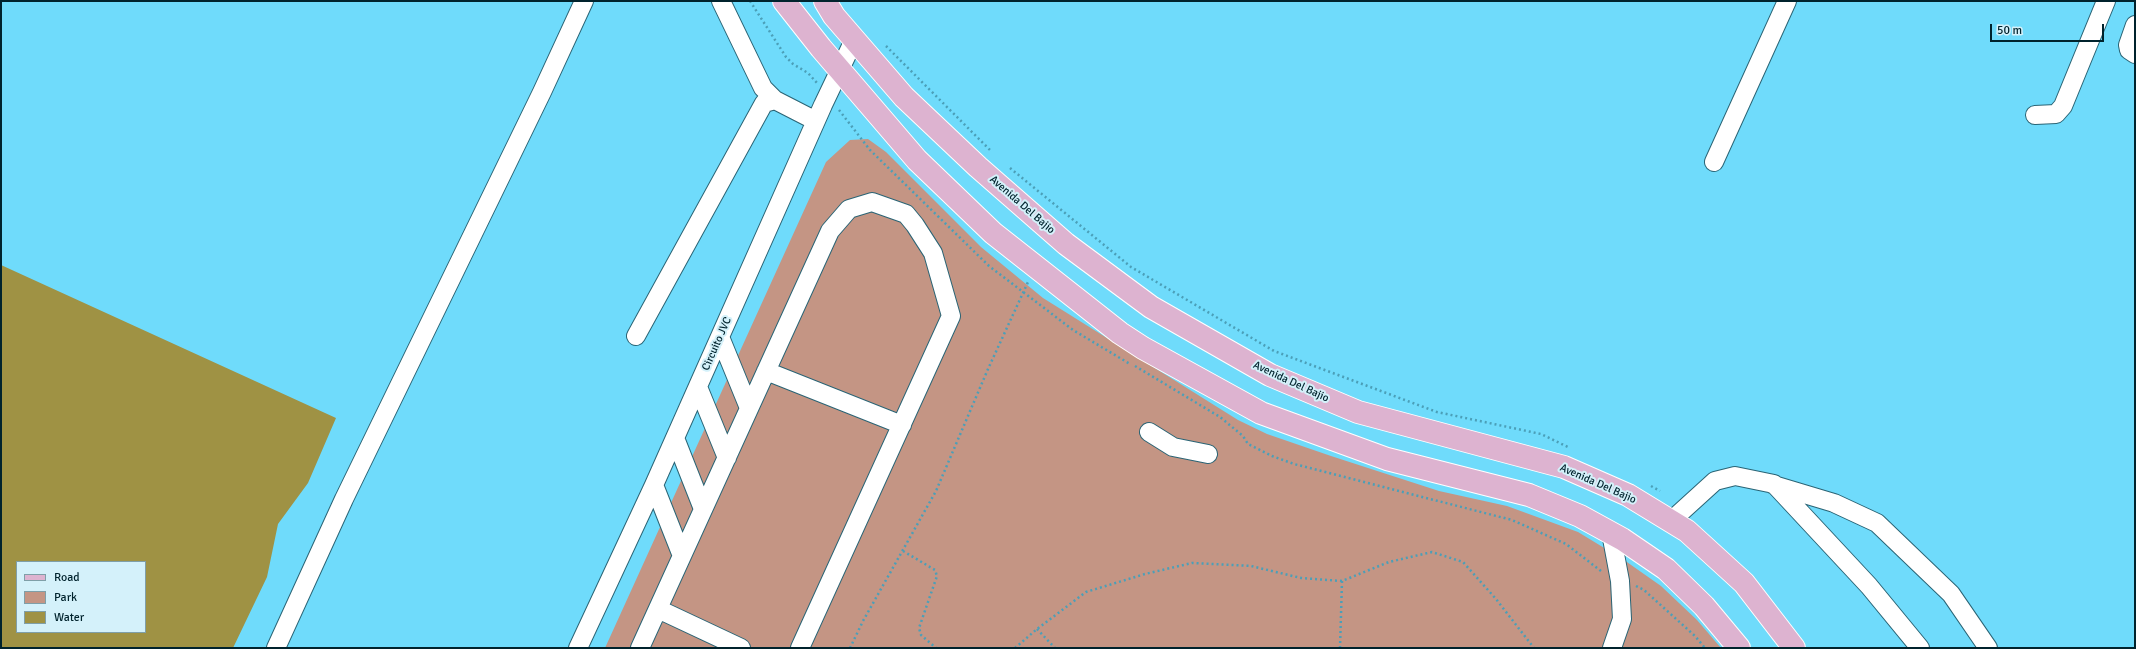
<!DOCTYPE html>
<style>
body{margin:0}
#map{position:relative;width:2136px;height:649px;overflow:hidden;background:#6fdbfb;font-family:Signika,sans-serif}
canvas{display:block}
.frame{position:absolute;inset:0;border:2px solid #00232d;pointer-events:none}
.legend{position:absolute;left:16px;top:561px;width:130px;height:72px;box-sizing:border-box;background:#d4f1fa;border:1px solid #7f9fa8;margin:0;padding:5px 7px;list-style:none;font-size:12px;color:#00232d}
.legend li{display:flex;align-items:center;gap:8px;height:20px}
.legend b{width:20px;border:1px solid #7f9fa8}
.scale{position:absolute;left:1990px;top:24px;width:114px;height:18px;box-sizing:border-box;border:2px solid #00232d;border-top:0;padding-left:5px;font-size:12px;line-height:14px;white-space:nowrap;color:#00232d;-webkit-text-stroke:3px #d4f1fa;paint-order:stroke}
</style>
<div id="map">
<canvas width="2136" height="649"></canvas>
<div class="frame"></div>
<ul class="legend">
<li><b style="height:5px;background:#ddb3d0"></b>Road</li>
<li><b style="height:11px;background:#c49584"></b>Park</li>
<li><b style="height:11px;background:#9f9244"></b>Water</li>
</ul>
<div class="scale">50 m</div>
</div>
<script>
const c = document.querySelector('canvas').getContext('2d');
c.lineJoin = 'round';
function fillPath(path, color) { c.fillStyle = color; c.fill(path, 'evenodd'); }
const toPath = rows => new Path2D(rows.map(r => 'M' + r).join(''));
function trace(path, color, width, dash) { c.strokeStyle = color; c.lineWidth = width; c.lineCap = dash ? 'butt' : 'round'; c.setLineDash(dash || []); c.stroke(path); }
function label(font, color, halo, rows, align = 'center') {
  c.font = font + ' Signika,sans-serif'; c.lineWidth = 4; c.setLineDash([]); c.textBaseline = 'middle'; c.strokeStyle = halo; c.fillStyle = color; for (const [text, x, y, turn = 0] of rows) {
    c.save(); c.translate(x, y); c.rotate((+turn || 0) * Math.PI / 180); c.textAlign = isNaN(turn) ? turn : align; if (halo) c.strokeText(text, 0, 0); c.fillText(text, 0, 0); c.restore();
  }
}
fillPath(toPath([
 [868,139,886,152,981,247,1043,298,1238,420,1267,434,1331,456,1439,491,1507,506,1578,532,1624,560,1661,586,1697,620,1721,648,605,648,826,162,850,140]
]), '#c49584');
fillPath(toPath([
 [1,265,336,418,308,483,278,524,267,577,233,648,1,648],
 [17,562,145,562,145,632,17,632]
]), '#9f9244');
const minor = toPath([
 [721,1,763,88,775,100],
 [2135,25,2128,45,2129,50,2135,54],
 [2035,115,2056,114,2063,106,2106,1],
 [1714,162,1787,1],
 [636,336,764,103,775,100,816,121],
 [720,337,749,408],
 [766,371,902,425],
 [698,387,727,458],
 [1149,432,1173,447,1208,454],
 [675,438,703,509],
 [654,485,682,556],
 [1774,485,1834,503,1877,523,1951,594,1988,648],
 [1671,521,1715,481,1735,476,1774,484,1869,586,1920,648],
 [1611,533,1620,581,1622,619,1612,648],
 [658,609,741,648],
 [276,648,344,499,542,92,584,1],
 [578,648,654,485,823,105,854,40],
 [640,648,830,231,849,209,872,202,906,214,915,225,933,253,951,316,800,648]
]);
const major = toPath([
 [784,1,821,48,917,160,993,233,1120,333,1143,348,1261,413,1387,459,1529,495,1580,516,1622,539,1666,569,1704,606,1739,648],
 [825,1,834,16,904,97,978,167,1066,244,1151,307,1270,375,1358,412,1564,467,1628,495,1687,531,1744,583,1794,648]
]);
trace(minor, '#2a6475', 20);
trace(major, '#fff', 24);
trace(toPath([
 [750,1,786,57,793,64,808,73,817,83],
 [886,46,990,150],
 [839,110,870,150,989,266,1073,330,1130,364],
 [1010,168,1131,267,1274,351,1437,412,1541,434,1570,448],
 [1135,366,1220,417,1243,436,1248,444,1272,456,1294,464,1512,520,1566,544,1601,571],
 [1651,486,1660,491],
 [903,551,935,570,937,576,919,628,921,635,936,648],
 [1636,586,1644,590,1695,636,1705,648],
 [1037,629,1055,648],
 [850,648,863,621,936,491,988,369,1028,282],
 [1015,648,1037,629,1086,592,1145,574,1192,563,1251,566,1301,578,1342,581,1389,562,1432,552,1463,562,1496,599,1534,648],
 [1340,648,1342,581]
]), '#4b9fb8', 2.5, [2, 3]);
trace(minor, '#fff', 18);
trace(major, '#ddb3d0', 22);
label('11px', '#00232d', '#d4f1fa', [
 ["Avenida Del Bajio",1022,205,41],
 ["Circuito JVC",717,344,-66],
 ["Avenida Del Bajio",1291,382,25],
 ["Avenida Del Bajio",1598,484,24]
]);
</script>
